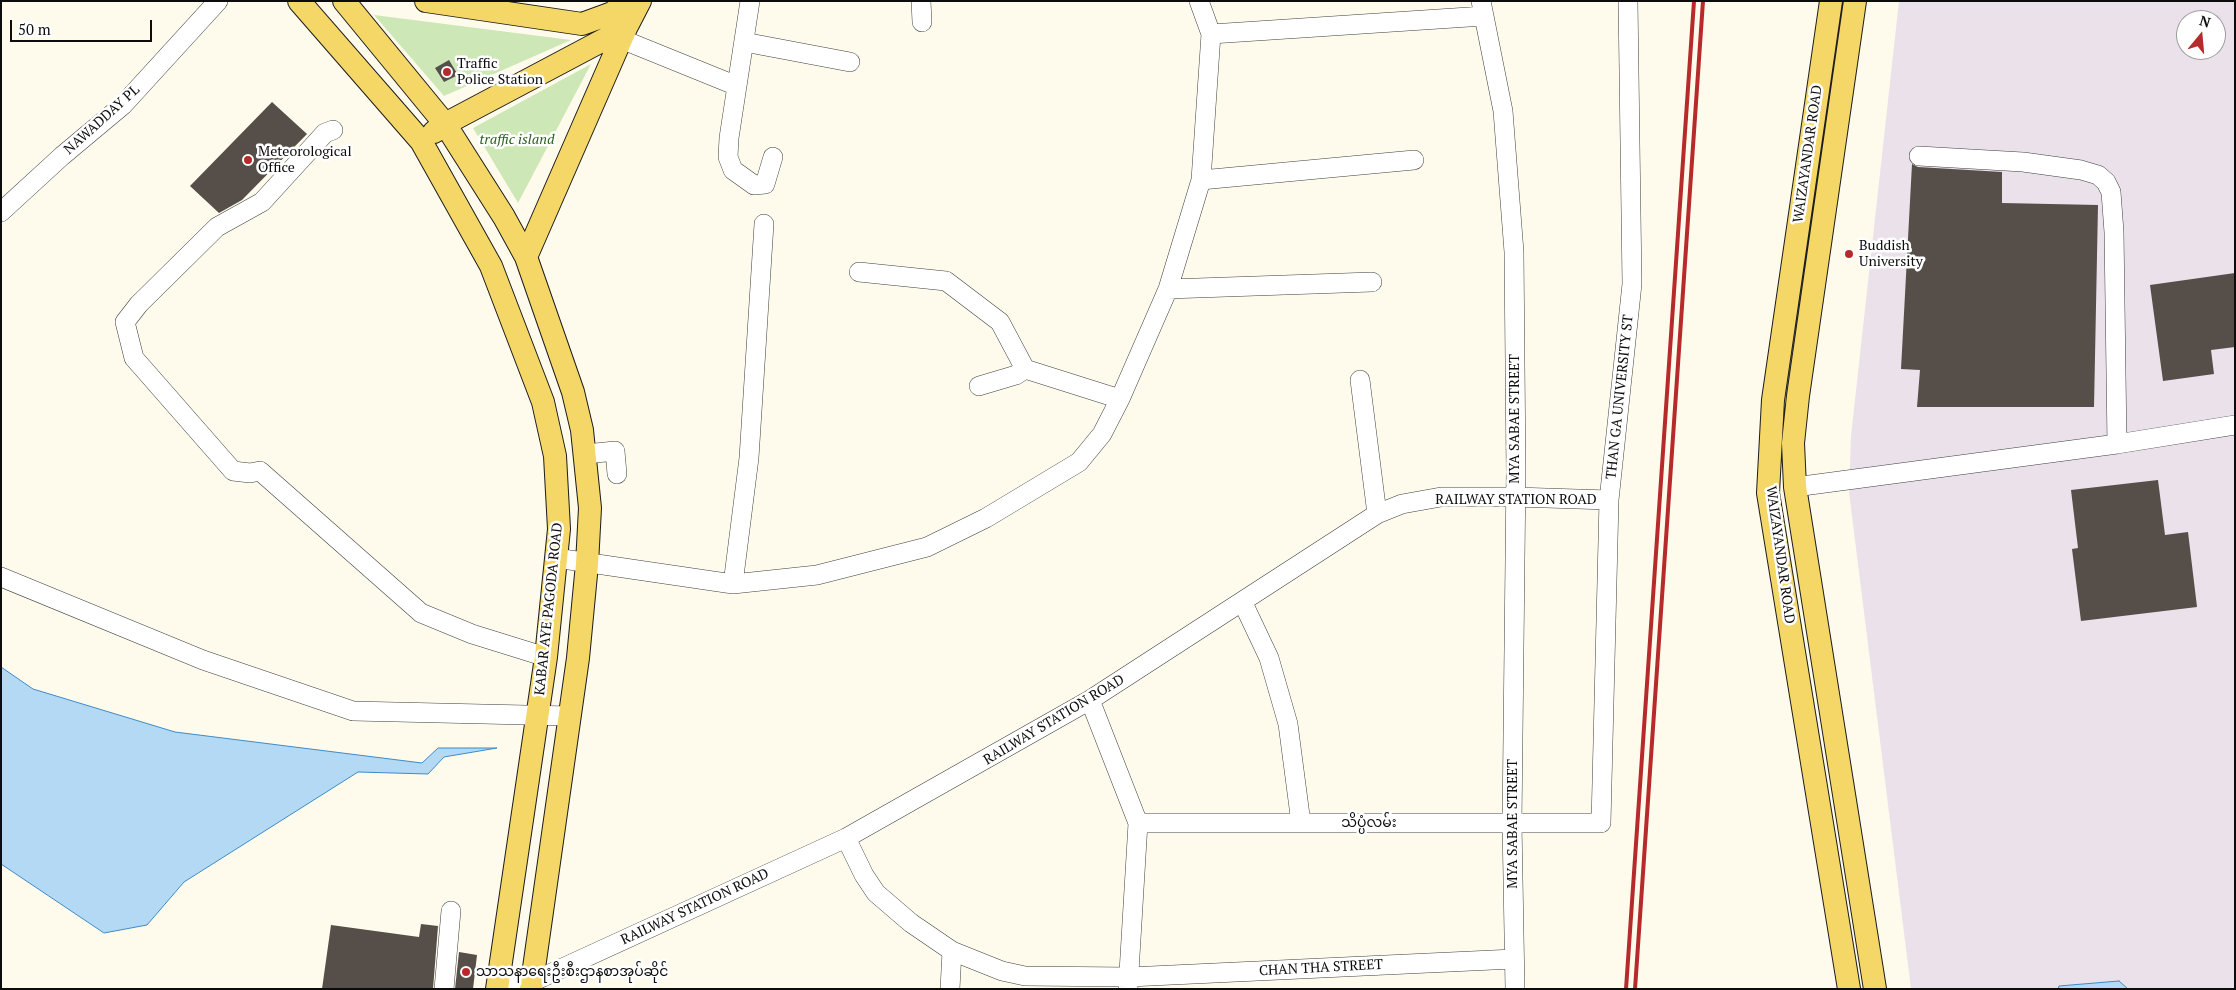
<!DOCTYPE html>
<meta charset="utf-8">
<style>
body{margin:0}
#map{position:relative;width:2236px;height:990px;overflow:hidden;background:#fefbec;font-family:"PT Serif",serif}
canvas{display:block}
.frame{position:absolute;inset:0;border:2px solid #0c0c0c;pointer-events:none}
.north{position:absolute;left:2176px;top:10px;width:50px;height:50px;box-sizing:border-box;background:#fff;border:1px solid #9e9e9e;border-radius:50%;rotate:17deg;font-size:14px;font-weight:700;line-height:20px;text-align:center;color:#0c0c0c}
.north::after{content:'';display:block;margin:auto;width:18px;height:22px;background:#b72a2b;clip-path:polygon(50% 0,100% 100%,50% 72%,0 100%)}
.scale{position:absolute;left:10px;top:20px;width:142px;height:22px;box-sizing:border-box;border:2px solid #0c0c0c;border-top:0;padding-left:6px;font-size:15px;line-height:18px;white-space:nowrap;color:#0c0c0c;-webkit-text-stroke:4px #fff;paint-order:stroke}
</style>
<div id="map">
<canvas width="2236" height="990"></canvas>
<div class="frame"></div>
<div class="north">N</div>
<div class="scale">50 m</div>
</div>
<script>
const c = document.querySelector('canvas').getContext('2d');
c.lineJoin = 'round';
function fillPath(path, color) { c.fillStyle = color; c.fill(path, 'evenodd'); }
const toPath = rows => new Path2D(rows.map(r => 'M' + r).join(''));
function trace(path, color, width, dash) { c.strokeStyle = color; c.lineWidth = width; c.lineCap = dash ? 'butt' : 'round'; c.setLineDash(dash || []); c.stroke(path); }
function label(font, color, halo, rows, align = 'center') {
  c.font = font + ' "PT Serif","Noto Sans Myanmar",serif'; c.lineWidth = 5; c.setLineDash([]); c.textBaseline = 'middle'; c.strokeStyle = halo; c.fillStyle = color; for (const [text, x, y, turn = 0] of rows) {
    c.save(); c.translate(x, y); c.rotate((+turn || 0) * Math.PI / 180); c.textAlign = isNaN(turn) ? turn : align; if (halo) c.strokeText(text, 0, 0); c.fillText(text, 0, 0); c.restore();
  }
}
fillPath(toPath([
 [1899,1,2235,1,2235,989,1911,989,1849,492,1851,436],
 [2186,20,2216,20,2216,50,2186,50]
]), '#eae1eb');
fillPath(toPath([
 [374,15,571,40,444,96],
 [591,64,518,203,473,128]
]), '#cee7b7');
const water = toPath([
 [1,667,33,689,175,732,422,763,438,748,497,748,444,757,428,774,358,772,184,882,147,925,104,933,1,864,1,667],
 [2119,981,2128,989,2058,989,2059,986,2119,981]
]);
fillPath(water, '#b3d9f4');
trace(water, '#3d8bc8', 1);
fillPath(toPath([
 [449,60,458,75,444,82,435,68],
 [272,102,307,134,242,200,219,213,190,186],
 [1912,164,1918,167,2002,172,2002,203,2098,205,2094,407,1917,407,1920,370,1901,369],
 [2235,273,2235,347,2211,350,2214,374,2163,381,2150,285],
 [2158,480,2165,535,2188,532,2197,607,2081,621,2072,549,2078,548,2071,490],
 [421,924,438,926,433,989,322,989,331,925,419,937],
 [459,952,477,955,473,989,455,989]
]), '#554e49');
const minor = toPath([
 [750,1,729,138,728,157,733,170,754,185,765,184,773,157],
 [921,1,922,22],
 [1481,1,1503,111,1514,252,1516,472,1512,823,1515,989],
 [1211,34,1484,16],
 [621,39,737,86],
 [744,42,850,62],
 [333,130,325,133,262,202,217,227,139,304,125,322,134,358,233,471,250,473,260,471,421,613,472,634,546,657],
 [1919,156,2023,162,2081,170,2098,175,2106,182,2111,192,2114,232,2117,444],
 [1201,180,1414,160],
 [1,212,62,156,123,105,218,1],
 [859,272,946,281,1000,322,1025,369,1120,399],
 [1168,289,1372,282],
 [1360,380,1377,514],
 [979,386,1016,375,1025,369],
 [586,454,615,451,617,474],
 [1795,487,2117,444,2235,425],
 [556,558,733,584,817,575,927,547,986,518,1079,462,1102,434,1120,399,1168,289,1201,180,1211,34,1199,1],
 [1,577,203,660,353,711,569,716],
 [733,584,749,458,764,224],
 [1243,603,1269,658,1288,724,1301,823],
 [1090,700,1138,823,1128,989],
 [1138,823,1601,823,1609,500,1632,284,1628,1],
 [846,838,864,875,876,893,911,923,952,951,1002,971,1025,976,1129,977,1514,959],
 [498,978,532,982,846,838,1090,700,1377,514,1402,504,1441,497,1515,497,1609,500],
 [444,989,451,911],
 [950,989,952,951]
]);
const major = toPath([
 [299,1,421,141,491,266,543,402,555,456,559,529,546,657,497,989],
 [344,1,445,124,504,217,526,257,573,392,582,430,590,508,587,564,578,658,531,989],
 [426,1,582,24,612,13,629,1],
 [1831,1,1773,400,1768,493,1849,989],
 [1855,1,1798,396,1793,443,1795,487,1875,989],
 [434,132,445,124,626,28],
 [526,257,626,28,640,1]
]);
trace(minor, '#3f3f3f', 20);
trace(major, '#1d1d1d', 24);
trace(minor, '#fff', 19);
trace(major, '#f4d767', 22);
trace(toPath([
 [1626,989,1694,1],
 [1635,989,1703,1]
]), '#b72a2b', 4);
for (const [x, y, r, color] of [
 [447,72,5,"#b72a2b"],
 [248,160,5,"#b72a2b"],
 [1849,254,5,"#b72a2b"],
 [466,972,5,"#b72a2b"]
]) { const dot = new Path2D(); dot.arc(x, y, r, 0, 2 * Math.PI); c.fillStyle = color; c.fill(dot); trace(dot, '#fff', 2); }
label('14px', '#0c0c0c', '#fff', [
 ["Traffic",457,64],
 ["Police Station",457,80],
 ["Meteorological",258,152],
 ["Office",258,168],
 ["Buddish",1859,246],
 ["University",1859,262],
 ["သာသနာရေးဦးစီးဌာနစာအုပ်ဆိုင်",476,972]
], 'left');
label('14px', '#0c0c0c', '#fff', [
 ["NAWADDAY PL",102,120,-42],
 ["WAIZAYANDAR ROAD",1808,154,-82],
 ["THAN GA UNIVERSITY ST",1620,397,-84],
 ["MYA SABAE STREET",1515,419,-90],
 ["RAILWAY STATION ROAD",1516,500],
 ["WAIZAYANDAR ROAD",1780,555,82],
 ["KABAR AYE PAGODA ROAD",549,609,-84],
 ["RAILWAY STATION ROAD",1054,720,-31],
 ["သိပ္ပံလမ်း",1369,823],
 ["MYA SABAE STREET",1513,824,-90],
 ["RAILWAY STATION ROAD",695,907,-25],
 ["CHAN THA STREET",1321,968,-3]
]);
label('italic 14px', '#2b611f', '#fff', [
 ["traffic island",517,140]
]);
</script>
